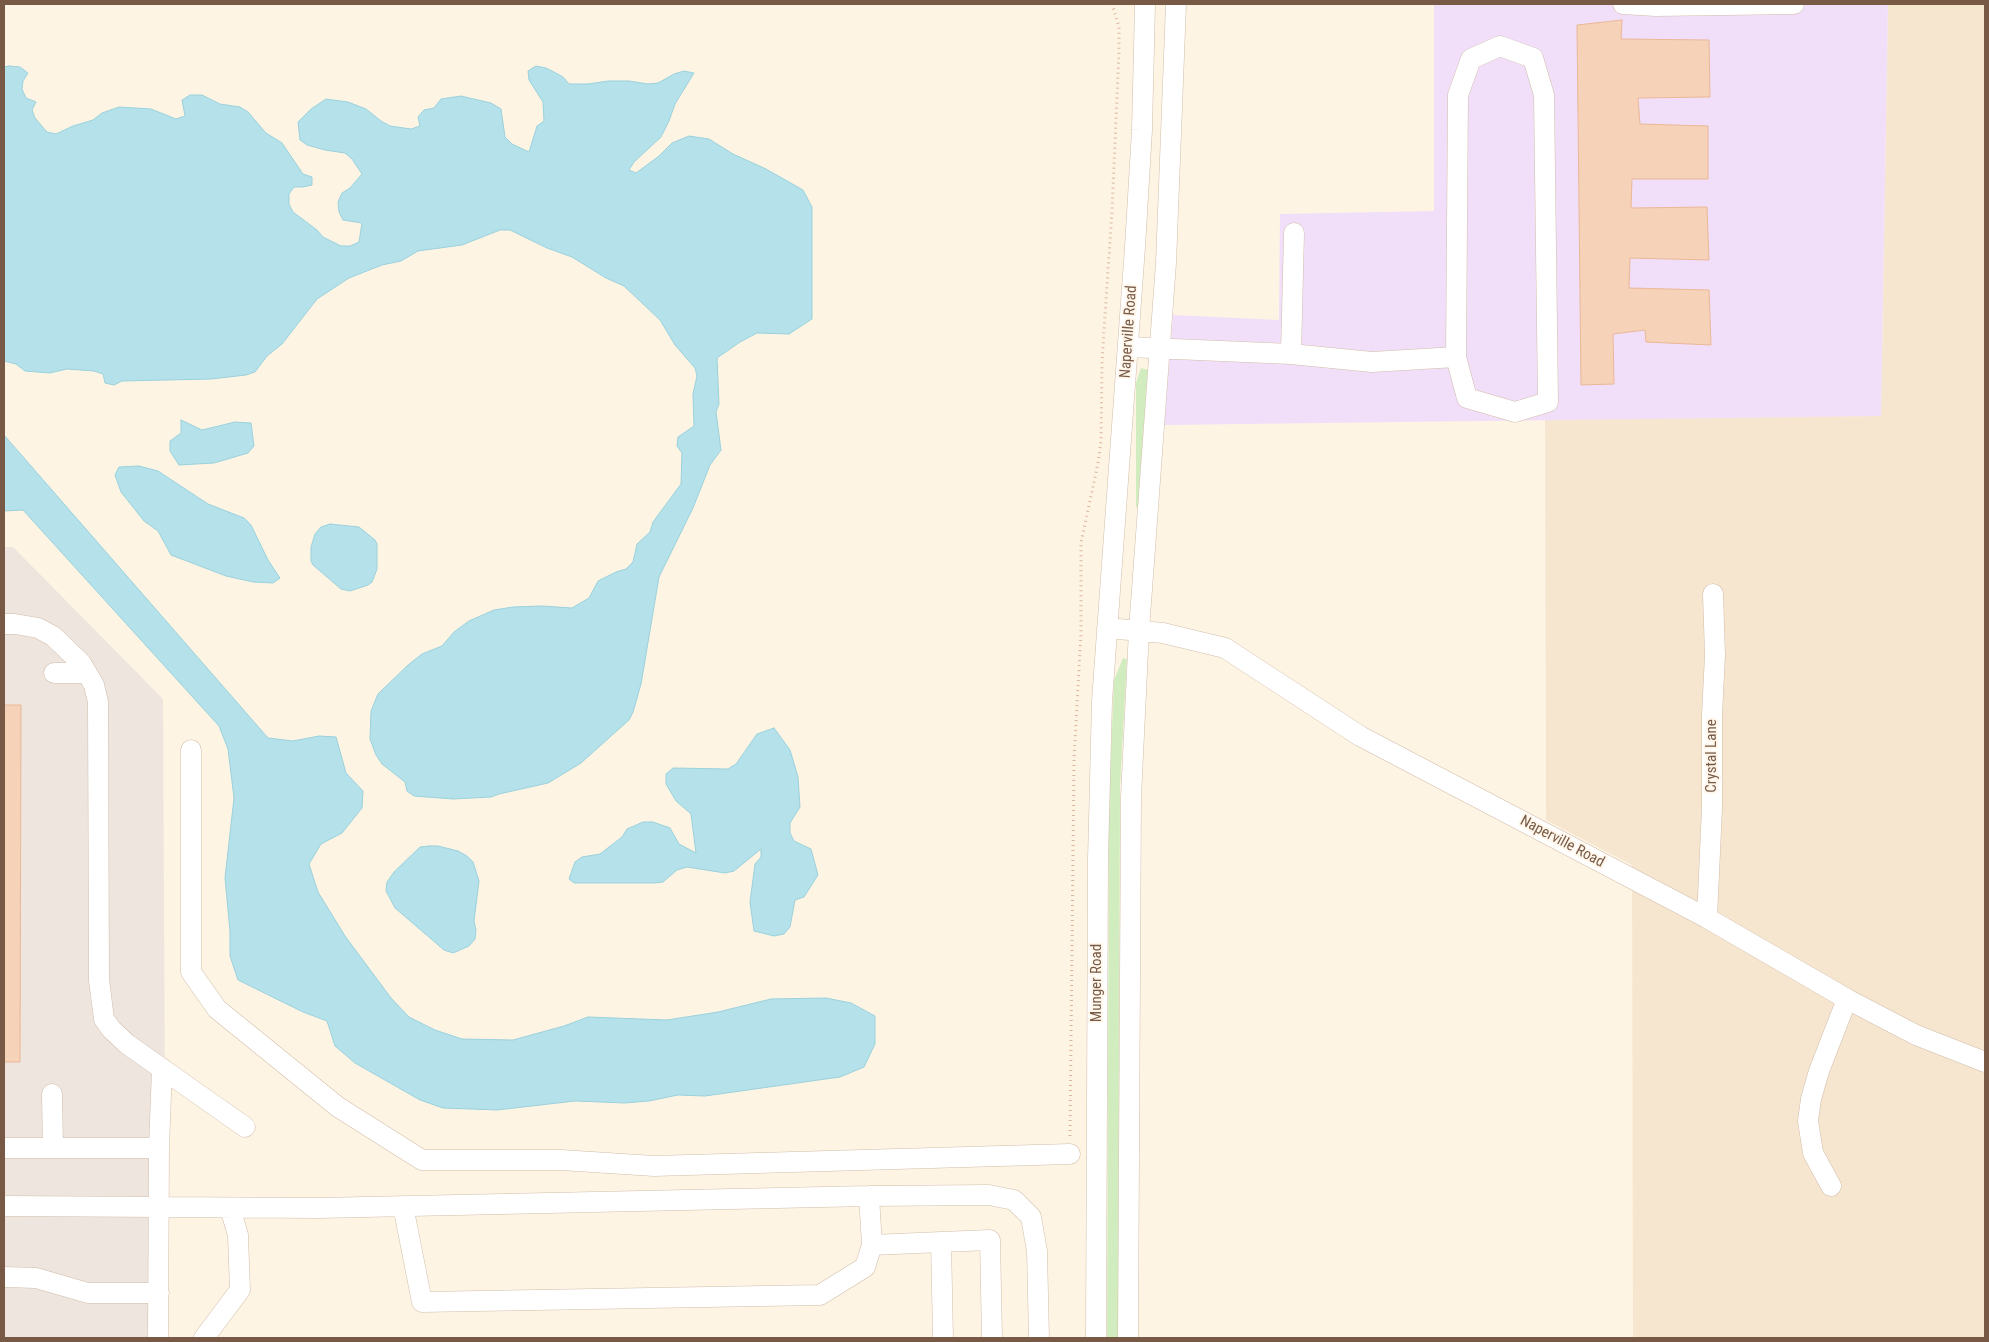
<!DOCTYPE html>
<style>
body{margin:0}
#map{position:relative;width:1989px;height:1342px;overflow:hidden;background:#fef4e3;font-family:"Roboto Condensed",sans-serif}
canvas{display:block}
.frame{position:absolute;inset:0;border:5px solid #785946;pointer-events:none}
</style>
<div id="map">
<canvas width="1989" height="1342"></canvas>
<div class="frame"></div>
</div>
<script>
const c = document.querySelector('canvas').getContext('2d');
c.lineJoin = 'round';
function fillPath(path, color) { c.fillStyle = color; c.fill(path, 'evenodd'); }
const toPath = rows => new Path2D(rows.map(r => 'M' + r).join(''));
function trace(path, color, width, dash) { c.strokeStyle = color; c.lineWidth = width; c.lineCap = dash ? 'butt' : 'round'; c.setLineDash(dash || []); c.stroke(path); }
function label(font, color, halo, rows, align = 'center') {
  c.font = font + ' "Roboto Condensed",sans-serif'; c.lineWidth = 4; c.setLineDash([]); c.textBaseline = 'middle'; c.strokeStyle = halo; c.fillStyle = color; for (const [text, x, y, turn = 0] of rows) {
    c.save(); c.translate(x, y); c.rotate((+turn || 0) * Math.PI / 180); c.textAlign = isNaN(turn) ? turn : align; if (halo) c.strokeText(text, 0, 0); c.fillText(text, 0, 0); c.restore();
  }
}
fillPath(toPath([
 [1888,4,1985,4,1985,1338,1633,1338,1632,865,1546,820,1545,419,1881,416]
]), '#f6e6d0');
fillPath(toPath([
 [4,547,13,547,163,699,166,1338,4,1338]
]), '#ede5de');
fillPath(toPath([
 [1434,4,1888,4,1881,416,1164,425,1173,315,1279,320,1280,214,1434,211]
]), '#f1dffa');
fillPath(toPath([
 [1141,368,1148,370,1138,507,1136,507,1136,383],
 [1123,658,1127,659,1120,787,1118,1338,1107,1338,1109,803,1114,680]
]), '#d1edc0');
const water = toPath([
 [9,66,20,67,28,73,23,81,22,89,26,98,36,102,32,110,35,118,47,132,56,134,73,126,93,120,102,113,119,107,151,109,176,119,185,116,182,100,190,95,202,95,220,104,240,107,248,112,266,133,282,143,303,174,312,177,312,185,303,187,294,187,289,194,289,204,293,212,317,230,323,237,341,246,350,246,359,242,362,223,343,220,339,212,338,202,342,193,350,188,362,174,352,159,345,153,325,150,307,145,300,140,298,122,311,109,326,99,348,102,366,109,381,121,390,126,411,129,420,126,418,117,424,110,434,108,441,99,461,96,491,103,501,109,505,137,512,144,529,152,537,126,544,121,543,102,529,80,528,71,536,66,546,68,554,72,563,77,569,84,588,84,608,81,629,81,648,84,658,83,674,74,684,71,694,73,675,104,669,121,661,137,634,162,629,170,636,173,659,156,672,143,689,136,709,139,733,154,766,169,803,190,812,207,812,319,789,334,757,333,740,342,717,358,719,404,716,412,721,450,710,465,693,508,659,577,641,684,633,712,629,720,581,763,548,783,499,794,491,797,453,799,414,796,407,791,405,782,382,764,376,755,370,739,371,711,378,694,408,665,422,654,442,646,454,632,469,621,494,610,513,607,542,606,572,608,589,598,598,581,616,572,626,569,633,562,637,544,650,532,653,522,681,484,682,453,677,446,678,437,694,426,693,394,697,376,695,368,675,345,660,320,624,286,606,278,572,257,547,248,510,230,500,230,462,245,418,251,401,261,382,265,349,278,317,299,282,344,267,356,255,372,246,375,211,379,122,381,114,385,105,383,103,374,94,371,67,369,50,373,25,371,16,364,4,361,4,67,9,66],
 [181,420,202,430,235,422,251,423,254,446,248,453,214,463,179,465,170,451,170,441,181,433,181,420],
 [4,435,268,738,293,741,319,736,336,737,346,773,363,791,362,808,342,833,321,844,309,864,318,892,345,936,391,998,409,1017,435,1030,462,1039,513,1040,564,1026,588,1017,667,1020,718,1012,771,999,826,998,851,1003,875,1016,875,1044,864,1067,840,1077,705,1096,678,1095,649,1101,625,1103,575,1101,497,1110,443,1108,420,1100,355,1063,335,1046,327,1021,303,1012,238,980,230,956,230,931,225,878,234,798,228,749,219,726,23,510,4,511,4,435],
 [139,466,158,471,208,504,244,518,251,525,268,560,280,578,273,583,253,582,226,576,171,555,158,531,144,521,121,492,115,475,119,467,139,466],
 [330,524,359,527,375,540,377,544,377,569,372,582,368,585,350,591,341,589,313,565,311,561,311,547,315,534,321,527,330,524],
 [774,728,790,750,798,777,800,807,790,823,790,833,794,841,811,849,818,875,804,897,795,900,790,927,784,934,774,936,754,931,750,902,755,864,761,857,761,849,734,871,725,873,687,867,677,870,663,882,654,883,574,883,569,879,575,862,582,857,600,854,622,837,627,829,643,822,653,822,670,828,679,844,696,853,691,814,676,801,666,784,666,774,673,768,728,769,736,764,757,734,774,728],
 [429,846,438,846,458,851,467,856,473,862,479,881,474,921,476,930,475,939,469,946,453,953,444,950,395,908,386,891,387,882,394,872,420,847,429,846]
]);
fillPath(water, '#b5e1ea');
trace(water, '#9ad1dc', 1);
const building = toPath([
 [1622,20,1621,39,1709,40,1710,97,1638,98,1640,124,1708,126,1708,179,1632,179,1631,208,1707,207,1709,260,1630,258,1629,288,1709,290,1711,345,1646,342,1645,330,1613,334,1614,384,1581,385,1577,25,1622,20],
 [4,705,21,705,20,1062,4,1062,4,705]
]);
fillPath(building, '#f6d2b8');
trace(building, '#eab897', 1);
const minor = toPath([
 [1623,4,1656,6,1794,4],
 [1128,347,1291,354,1372,362,1456,357,1458,95,1471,59,1500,46,1533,58,1544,95,1548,402,1515,412,1467,398,1456,357],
 [1291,354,1294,233],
 [4,624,15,624,38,628,53,636,81,663,94,685,98,702,99,980,104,1019,111,1029,127,1044,245,1127],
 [1107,628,1163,633,1225,648,1360,736,1707,918,1847,999,1916,1035,1985,1062],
 [54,673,87,673],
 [191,750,191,972,217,1009,338,1107,422,1160,561,1160,654,1166,1070,1154],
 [1707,918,1712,808,1712,715,1715,655,1713,594],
 [52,1094,53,1148],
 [4,1148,159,1148,162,1068],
 [1831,1186,1813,1153,1808,1121,1811,1099,1819,1071,1847,999],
 [4,1206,319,1208,869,1196],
 [403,1206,422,1302,820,1295,865,1267,872,1245],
 [941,1242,872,1245,869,1196,989,1195,1014,1200,1031,1217,1037,1251,1039,1338],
 [4,1277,36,1278,88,1293,159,1293],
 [158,1338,159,1148],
 [204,1338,240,1290,238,1235,230,1208],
 [943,1338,941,1242,990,1240,992,1338],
 [1096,1338,1098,859,1102,701,1135,247,1142,130,1145,4],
 [1128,1338,1131,797,1139,630,1166,263,1176,4]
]);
trace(minor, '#d2bdaa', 21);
trace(toPath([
 [1070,1136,1074,759,1081,633,1081,543,1098,463,1101,441,1102,361,1112,211,1119,51,1119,27,1112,4]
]), '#dbb59b', 3, [1, 4]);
trace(minor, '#fff', 20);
label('15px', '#785946', '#fff7eb', [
 ["Naperville Road",1129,332,-86],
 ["Crystal Lane",1712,756,-90],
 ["Naperville Road",1562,842,28],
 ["Munger Road",1097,983,-90]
]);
</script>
